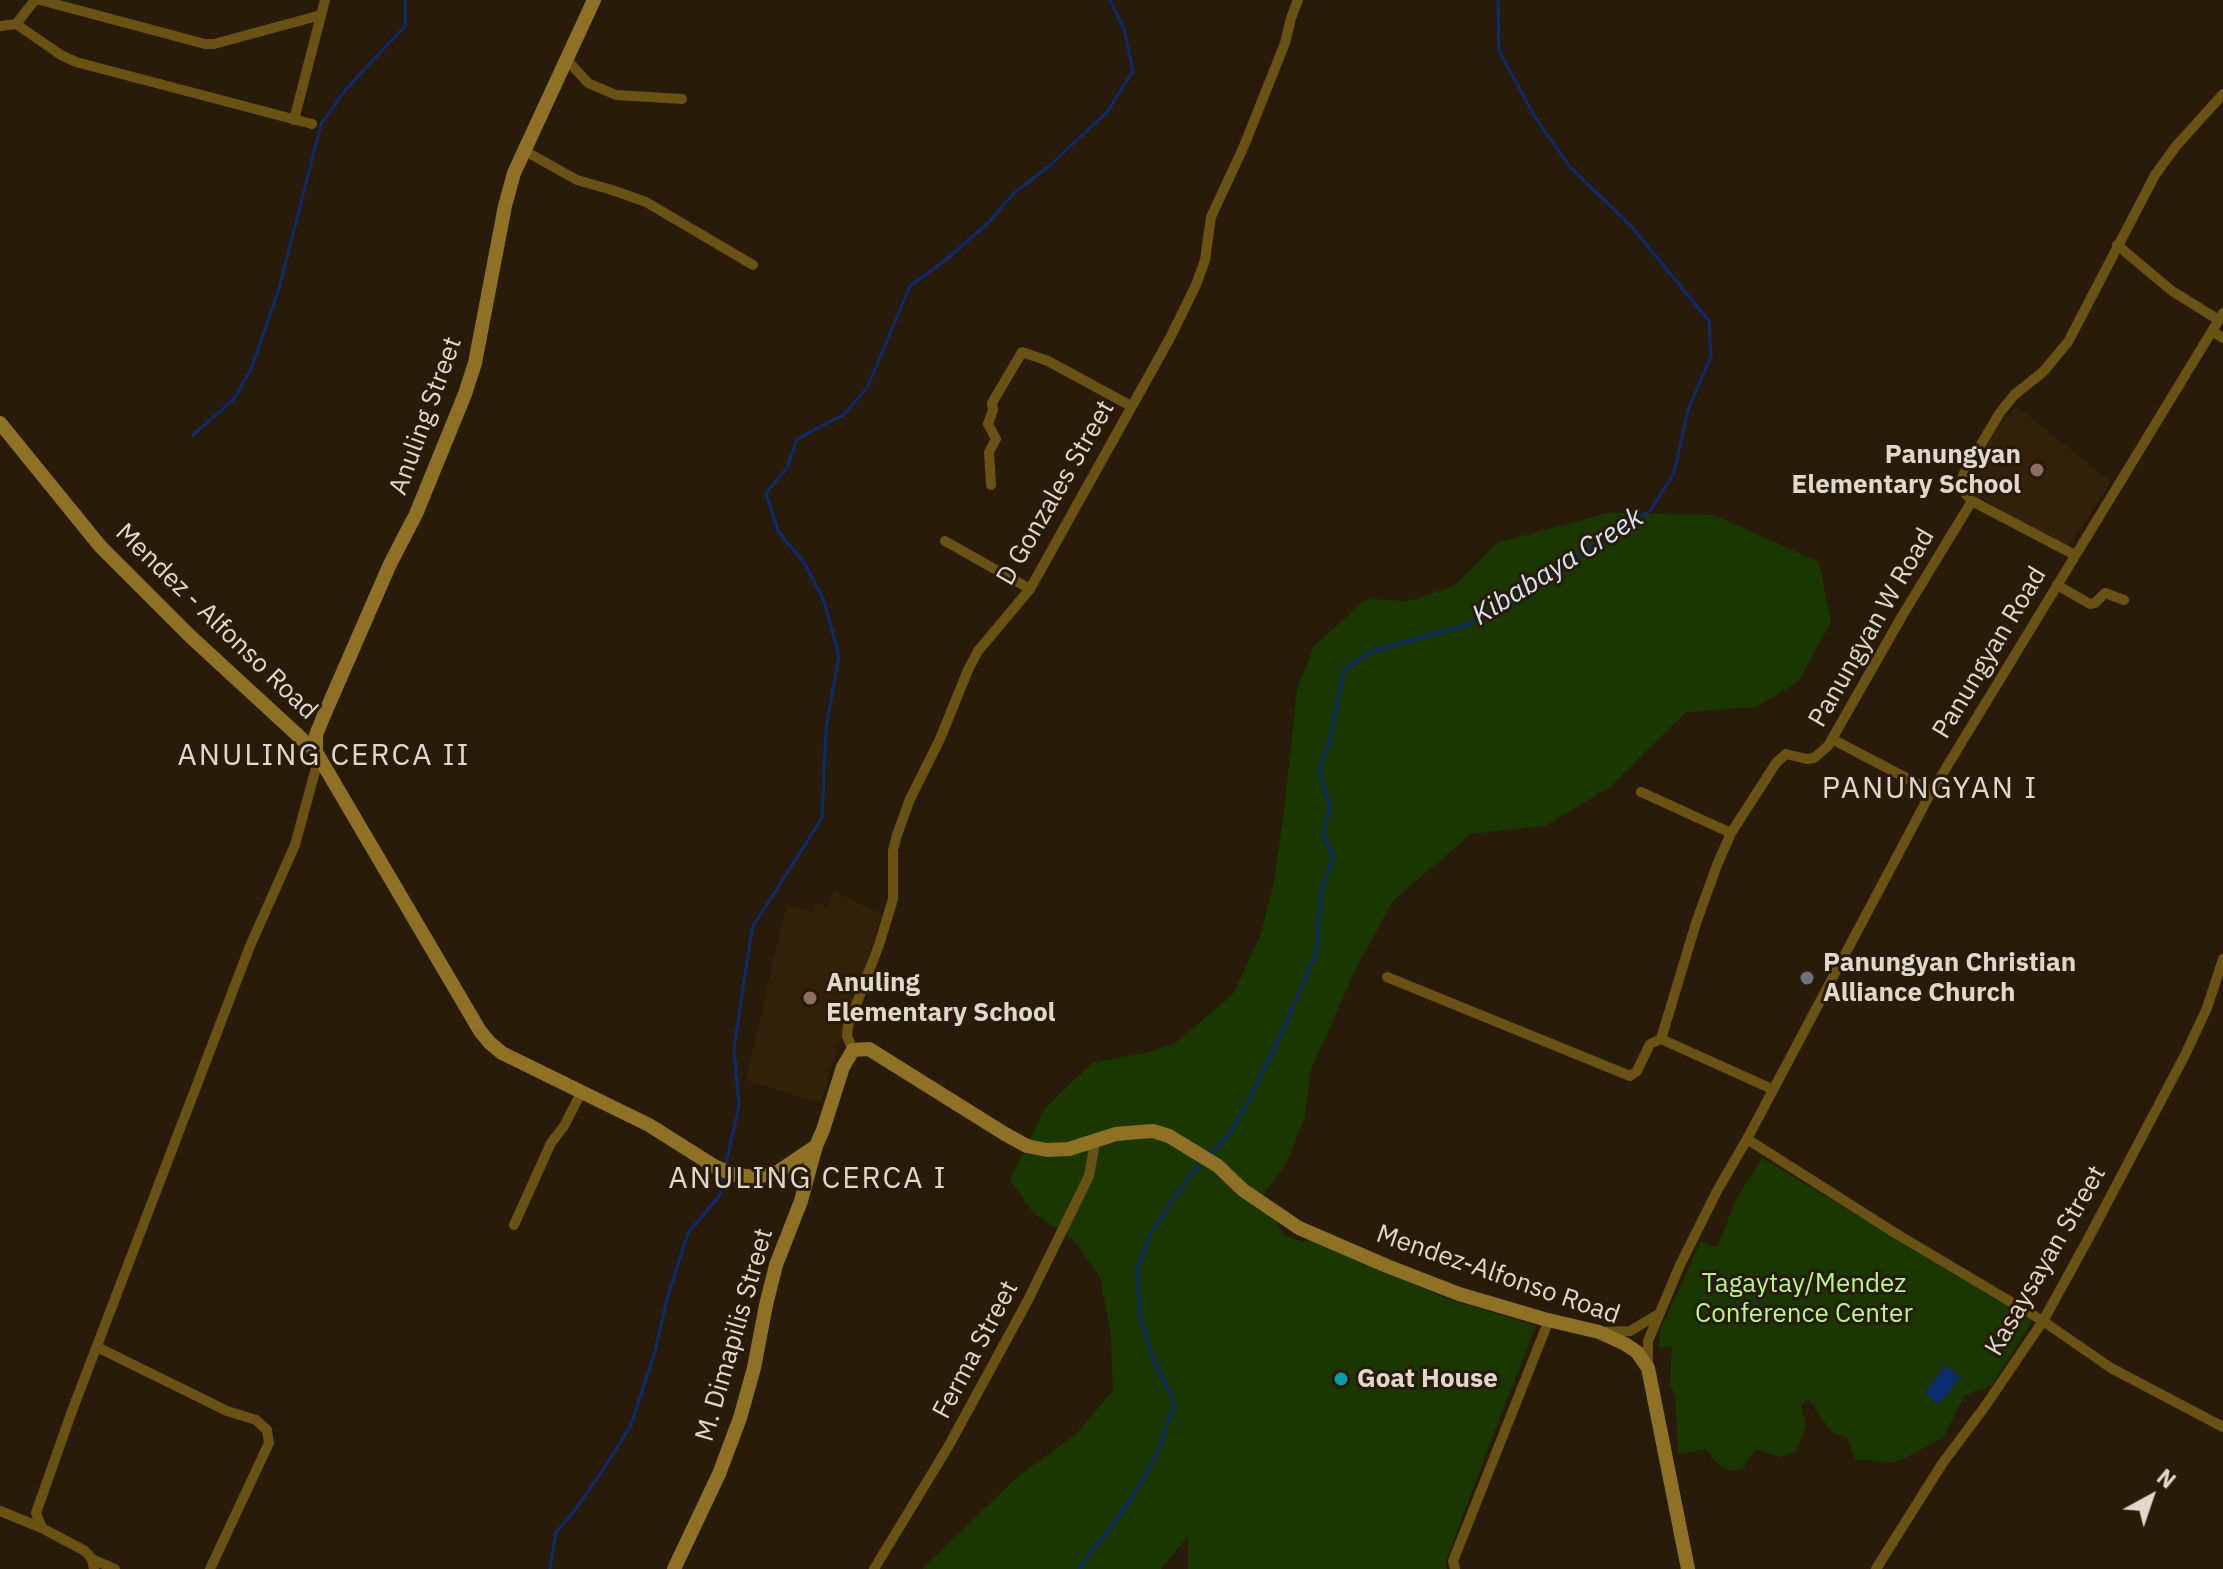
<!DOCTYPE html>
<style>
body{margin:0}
#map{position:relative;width:2223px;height:1569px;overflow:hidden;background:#281b0a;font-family:"IBM Plex Sans",sans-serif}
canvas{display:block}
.north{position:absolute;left:2111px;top:1457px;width:80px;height:80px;-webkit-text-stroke:6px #281b0a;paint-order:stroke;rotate:40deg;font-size:22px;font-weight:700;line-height:32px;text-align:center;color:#e0d7cd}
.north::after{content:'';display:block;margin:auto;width:28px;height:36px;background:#e0d7cd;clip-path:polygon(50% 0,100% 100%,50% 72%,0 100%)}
</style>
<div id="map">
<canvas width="2223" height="1569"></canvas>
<div class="north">N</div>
</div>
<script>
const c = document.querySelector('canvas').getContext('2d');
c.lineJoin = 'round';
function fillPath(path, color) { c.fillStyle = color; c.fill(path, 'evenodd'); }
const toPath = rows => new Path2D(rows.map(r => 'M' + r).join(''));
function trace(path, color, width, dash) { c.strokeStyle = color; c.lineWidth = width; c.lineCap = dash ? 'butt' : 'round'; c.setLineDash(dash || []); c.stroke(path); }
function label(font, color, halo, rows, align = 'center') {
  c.font = font + ' "IBM Plex Sans",sans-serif'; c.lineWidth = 6; c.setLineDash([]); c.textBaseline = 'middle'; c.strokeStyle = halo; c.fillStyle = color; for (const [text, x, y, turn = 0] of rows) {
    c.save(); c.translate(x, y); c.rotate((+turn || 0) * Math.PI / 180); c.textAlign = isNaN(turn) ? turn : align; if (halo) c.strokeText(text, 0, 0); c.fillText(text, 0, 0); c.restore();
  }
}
fillPath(toPath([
 [2016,406,2111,482,2067,548,1976,495,1974,481,1979,459,1997,429],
 [833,891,882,915,820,1103,746,1080,786,905,814,913,816,902,827,907]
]), '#33220a');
fillPath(toPath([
 [1608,513,1714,515,1819,562,1831,622,1798,682,1756,707,1686,712,1609,788,1545,826,1471,834,1393,901,1356,969,1310,1072,1305,1117,1287,1162,1256,1206,1274,1219,1284,1235,1303,1242,1311,1240,1448,1299,1536,1326,1495,1430,1446,1561,1447,1569,1188,1569,1188,1536,1161,1569,922,1569,1016,1478,1076,1434,1113,1390,1111,1335,1100,1277,1073,1239,1033,1213,1010,1180,1045,1108,1092,1063,1148,1052,1174,1044,1233,994,1259,939,1274,883,1285,804,1297,689,1314,646,1366,599,1408,601,1454,586,1496,543],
 [1762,1158,2032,1321,1991,1386,1965,1395,1943,1438,1895,1463,1855,1459,1847,1438,1832,1432,1808,1399,1801,1405,1806,1426,1797,1450,1781,1457,1755,1450,1743,1469,1733,1471,1723,1468,1712,1458,1706,1449,1678,1455,1675,1397,1670,1385,1672,1346,1659,1348,1660,1331,1701,1241,1717,1247,1736,1200]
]), '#1b3700');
fillPath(toPath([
 [1945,1366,1960,1377,1939,1404,1925,1393]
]), '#0b2b6f');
trace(toPath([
 [193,435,234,399,251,369,279,289,321,124,347,88,405,26,405,0],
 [1210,1155,1228,1136,1249,1101,1282,1033,1316,953,1321,895,1333,856,1323,834,1330,806,1319,771,1330,740,1344,670,1371,652,1479,621,1540,586,1611,531,1650,511,1674,473,1688,410,1711,356,1709,321,1632,227,1571,168,1536,119,1499,51,1498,0],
 [725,1167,739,1106,734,1049,752,928,822,818,826,729,839,656,824,601,805,564,778,531,766,493,787,468,797,439,843,415,867,388,910,286,947,259,988,223,1014,193,1048,167,1107,112,1133,71,1124,29,1110,0],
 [550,1569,556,1532,573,1513,605,1467,631,1425,654,1355,669,1292,688,1233,720,1195,724,1174],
 [1079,1569,1128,1504,1156,1456,1175,1403,1154,1361,1140,1316,1137,1270,1151,1233,1188,1178,1202,1163]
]), '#0b2b6f', 3);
trace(toPath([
 [40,0,205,44,214,44,321,15],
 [16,24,61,55,76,62,312,124],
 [0,26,16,24,35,0],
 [568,61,588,83,616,95,682,99],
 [294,120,325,0],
 [525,151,577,180,612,190,646,202,753,265],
 [2117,245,2172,291,2219,320],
 [2212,331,2223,338],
 [991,485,989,452,996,439,988,424,993,410,992,403,1022,352,1048,361,1131,406],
 [945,541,1030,589],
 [2075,555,1972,501,1963,491,1961,485,1963,475,1999,414,2014,395,2043,372,2068,342,2155,175,2176,146,2223,94],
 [2057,585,2090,604,2095,603,2105,593,2124,600],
 [1832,739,1931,791],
 [1641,792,1731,833],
 [1387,977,1630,1076,1637,1071,1650,1044,1661,1039],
 [853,1050,847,1036,848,1026,879,945,893,899,893,850,897,835,910,799,940,739,968,670,978,651,1030,589,1170,338,1196,285,1205,260,1211,217,1244,146,1285,43,1291,18,1298,0],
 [1772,1089,1661,1039,1696,923,1717,865,1731,833,1776,763,1786,754,1807,759,1814,758,1828,746,1902,616,1972,501],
 [1747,1139,1895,1233,2043,1321,2111,1368,2223,1427],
 [514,1225,551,1143,564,1126,582,1091],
 [1601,1332,1630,1331,1657,1315],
 [97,1347,227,1411,256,1420,267,1430,269,1443,210,1569],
 [1648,1368,1648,1341,1680,1265,1717,1191,1747,1139,1929,796,2223,313],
 [0,1511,42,1528],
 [92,1559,115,1569],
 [94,1569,92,1559,85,1551,42,1528,36,1513,72,1411,250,946,295,845,317,764,316,754],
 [874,1569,948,1447,1027,1302,1089,1176,1095,1142],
 [1455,1569,1453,1561,1549,1320],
 [1876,1569,1942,1464,1986,1405,2043,1321,2087,1241,2185,1055,2207,1008,2223,959]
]), '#695214', 10);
trace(toPath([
 [0,423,100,546,191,637,316,752,480,1031,490,1043,502,1053,649,1125,714,1166,734,1175,757,1177,776,1173,816,1146],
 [316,752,316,735,322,720,390,564,416,514,465,394,475,363,505,206,514,173,594,0],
 [674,1569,719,1474,740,1418,754,1368,766,1305,776,1265,801,1201,816,1146,823,1130,843,1067,853,1050,869,1049,1005,1134,1027,1146,1047,1150,1069,1149,1116,1134,1139,1132,1153,1131,1169,1136,1218,1166,1243,1190,1299,1228,1387,1266,1459,1294,1544,1319,1599,1332,1625,1344,1637,1352,1648,1368,1688,1569]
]), '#8e7124', 14);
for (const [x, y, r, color] of [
 [2037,470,8,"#8d6e63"],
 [1807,978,8,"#6b7280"],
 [810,998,8,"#8d6e63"],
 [1341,1379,8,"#0f9aa8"]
]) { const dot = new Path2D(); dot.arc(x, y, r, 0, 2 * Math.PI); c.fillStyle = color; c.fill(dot); trace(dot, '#281b0a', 3); }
label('26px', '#e0d7cd', '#281b0a', [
 ["Anuling Street",426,416,-70],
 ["D Gonzales Street",1056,493,-60],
 ["Mendez - Alfonso Road",216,622,44],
 ["Panungyan W Road",1872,628,-60],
 ["Panungyan Road",1990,653,-59],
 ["Kasaysayan Street",2046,1261,-60],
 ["Mendez-Alfonso Road",1498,1275,19],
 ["M. Dimapilis Street",735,1335,-74],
 ["Ferma Street",976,1350,-62]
]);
label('bold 26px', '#e0d7cd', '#281b0a', [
 ["Panungyan",2021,455,"right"],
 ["Elementary School",2021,485,"right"],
 ["Panungyan Christian",1823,963],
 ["Alliance Church",1823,993],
 ["Anuling",826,983],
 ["Elementary School",826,1013],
 ["Goat House",1357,1379]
], 'left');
label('26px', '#b6f78a', '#281b0a', [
 ["Tagaytay/Mendez",1804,1284],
 ["Conference Center",1804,1314]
]);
label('italic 28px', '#d7e2f7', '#281b0a', [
 ["Kibabaya Creek",1558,567,-32]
]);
c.letterSpacing = '2px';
label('30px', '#e0d7cd', '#281b0a', [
 ["ANULING CERCA II",324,756],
 ["PANUNGYAN I",1930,789],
 ["ANULING CERCA I",808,1179]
]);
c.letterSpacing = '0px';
</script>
